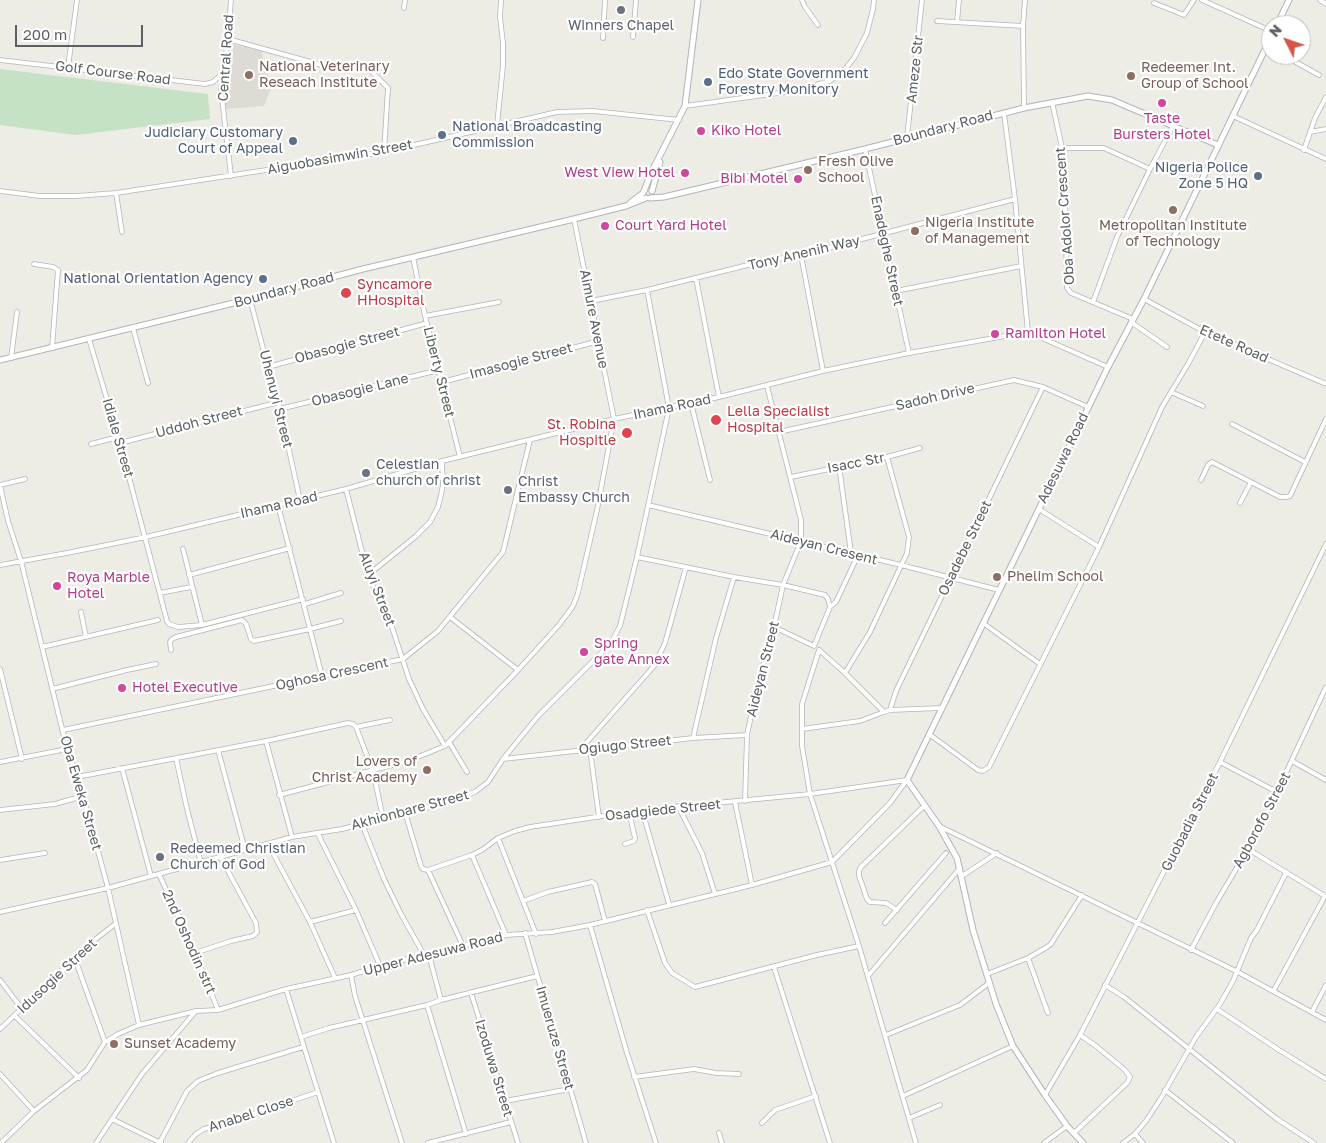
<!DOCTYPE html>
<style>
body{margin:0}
#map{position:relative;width:1326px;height:1143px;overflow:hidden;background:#edece5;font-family:"Golos Text",sans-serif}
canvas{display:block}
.north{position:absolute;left:1261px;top:15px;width:50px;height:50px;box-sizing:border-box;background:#fff;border:1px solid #bebfc1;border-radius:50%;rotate:311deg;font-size:14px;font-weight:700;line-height:20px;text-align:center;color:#5d6063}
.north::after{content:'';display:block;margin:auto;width:18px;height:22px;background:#d35646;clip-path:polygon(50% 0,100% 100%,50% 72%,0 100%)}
.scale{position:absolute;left:15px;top:25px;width:128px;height:22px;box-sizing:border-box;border:2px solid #5d6063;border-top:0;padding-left:6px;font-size:15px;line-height:18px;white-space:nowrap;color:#5d6063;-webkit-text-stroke:4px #fff;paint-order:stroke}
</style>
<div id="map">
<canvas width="1326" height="1143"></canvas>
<div class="north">N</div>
<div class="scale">200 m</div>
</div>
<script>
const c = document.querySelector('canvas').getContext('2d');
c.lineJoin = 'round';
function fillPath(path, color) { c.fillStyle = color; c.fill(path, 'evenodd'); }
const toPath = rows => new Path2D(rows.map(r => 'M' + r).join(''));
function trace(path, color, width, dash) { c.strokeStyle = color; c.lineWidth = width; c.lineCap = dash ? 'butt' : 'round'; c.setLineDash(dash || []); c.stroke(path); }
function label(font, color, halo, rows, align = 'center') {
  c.font = font + ' "Golos Text",sans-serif'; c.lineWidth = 4.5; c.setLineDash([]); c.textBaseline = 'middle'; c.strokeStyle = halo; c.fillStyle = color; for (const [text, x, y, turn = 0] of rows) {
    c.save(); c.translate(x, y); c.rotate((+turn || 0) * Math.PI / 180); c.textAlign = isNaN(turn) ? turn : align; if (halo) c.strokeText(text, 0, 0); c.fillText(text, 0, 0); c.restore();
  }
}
fillPath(toPath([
 [232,44,259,49,262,52,264,65,272,86,264,106,226,109,225,90,230,72]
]), '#dddbd4');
fillPath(toPath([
 [0,69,208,94,210,119,76,135,0,125]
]), '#c5e2c6');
const street = toPath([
 [802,0,805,7,818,25],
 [1202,0,1271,31],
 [1320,0,1326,4],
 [1154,3,1184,15,1194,0],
 [404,8,405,0],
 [937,21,1023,26],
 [957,22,959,0],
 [633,37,636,0],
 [603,38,605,0],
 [228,39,325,66],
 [1283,55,1319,75],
 [0,60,205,84,213,82,223,73],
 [356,66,371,71,388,88,384,152],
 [68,67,77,0],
 [1052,102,1062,148,1065,190,1067,288,1071,293,1133,319],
 [685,106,793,91,830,81,845,69,854,58,867,33,873,9,874,0],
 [1024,108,1023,26,1025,0],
 [1004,113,1015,199,1028,332],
 [1233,116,1326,159],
 [497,125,503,66,503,43,500,17,501,0],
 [1310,132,1326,129],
 [907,137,922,0],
 [1062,148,1104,148,1150,169],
 [865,149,909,353],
 [1304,150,1315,118,1326,97],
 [231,176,221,90,228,39,231,0],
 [0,191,40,196,76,196,116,193,384,152,557,112,593,111,679,120],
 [116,193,122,232],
 [801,255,823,371],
 [413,257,425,316,460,457],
 [34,264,53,267,58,270,52,348],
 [696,278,719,397],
 [896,291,1021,266],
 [250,299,268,367,280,409,300,500],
 [1144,299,1205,332,1326,384],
 [591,301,647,290,760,262,801,255,1015,199],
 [1093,302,1117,237,1150,169,1173,126],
 [425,316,499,302],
 [1131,322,1167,347],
 [133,328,148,383],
 [89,339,120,443,167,621,169,624,178,627,202,625],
 [11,358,17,312],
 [268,367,427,323],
 [442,382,599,341],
 [1171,392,1203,406],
 [691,403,710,480],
 [280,409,439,370],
 [1232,424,1305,462],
 [779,432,1014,380,1043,387,1088,407],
 [120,443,279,402],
 [91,444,118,437],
 [839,466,851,553],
 [791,477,887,457,920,448],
 [1201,480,1208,465,1212,462,1280,497,1286,497,1290,496,1326,419],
 [0,485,8,521,21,561,67,749,83,796,108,888,139,1025],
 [0,485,25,479],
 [346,489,368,575,392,627,409,679,423,709,445,746],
 [1240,503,1251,482],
 [278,505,322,676],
 [648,505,901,565,999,590],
 [1039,509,1099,547],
 [183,549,202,625,303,599],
 [637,557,734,577,783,585,825,595,828,599,830,607,814,646,774,627],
 [0,565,67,553,146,537,346,489,442,461,614,419,719,397,823,371,909,353,1028,332,1108,367],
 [189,575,290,548],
 [368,575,415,537,430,522,438,507,441,495,443,485,442,461],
 [160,593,191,587],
 [305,604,341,593],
 [830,607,836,602,858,555],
 [81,612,86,637],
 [450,617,518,670],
 [983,623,1040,664],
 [42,647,158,620],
 [171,650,170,642,172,639,176,637,242,620,246,624,251,639,254,641,310,629,341,621],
 [819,650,802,704,802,746,810,794,859,946,916,1143],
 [819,650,845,673,884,712,890,710,941,708],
 [0,669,22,759],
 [845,673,870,632,907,553,909,537,887,457],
 [52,689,127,670,156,664],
 [890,710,896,691,1043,387],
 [356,727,390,720],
 [802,729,860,721,884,712],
 [63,730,403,659,438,631,503,552,530,440],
 [929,734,978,770,983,771,989,767,1099,547,1162,407,1188,364,1205,332],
 [693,738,716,638,734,577],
 [266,741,292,837],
 [449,742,467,772],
 [590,749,599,817],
 [218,750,245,850],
 [579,751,654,666,665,643,686,567],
 [176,758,187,809,201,863],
 [503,759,693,738,747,735],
 [1292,761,1326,780],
 [0,762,67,749],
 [1220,762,1277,792],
 [122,768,151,876],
 [77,777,266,741,348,723,353,724,356,727,373,771,383,818],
 [279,795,408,761,445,746,518,670,559,625,573,606,578,593,597,510,614,419,574,219],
 [745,801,747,735,758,683,774,627,783,585,801,541,801,520,767,386],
 [735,802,752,885],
 [678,806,702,853,715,894],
 [0,810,55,804,83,796],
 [642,810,669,904],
 [405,812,421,866,423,869,428,870,463,946],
 [362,824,384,879,401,914,424,955],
 [939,826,1236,971,1326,1020],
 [318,834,356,910,380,966],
 [498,838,536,934],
 [268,844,310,922,335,978],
 [625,844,634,841,635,838,629,812],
 [1248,849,1325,896],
 [472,855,506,935],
 [0,860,45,853],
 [428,870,472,855,482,850,498,838,515,831,530,827,642,810,810,794,907,780],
 [159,874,195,953,218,1010],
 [962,876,997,853],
 [523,901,548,892,592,882,595,884,605,921],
 [647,910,665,963,672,973,695,987,817,955,859,946],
 [897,910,886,903,870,902,867,899,859,876,859,871,861,867,925,805],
 [0,912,108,888,292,837,342,829,441,804,475,792,488,782,503,759,539,715,611,643,620,626,637,557,669,408,647,290],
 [310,922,356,910],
 [885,923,946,853],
 [590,925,627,1053,656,1143],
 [525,933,586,1143],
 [1191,950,1216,903,1248,849,1277,792,1326,687],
 [195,953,231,941,253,936,257,932,256,923,221,858],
 [429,955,441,1000],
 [1028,958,1048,1013],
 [75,959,105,1042],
 [774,967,830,1143],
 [987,974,1028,958,1047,947,1051,944,1082,895],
 [351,975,355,996,402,1143],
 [868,976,960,868],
 [0,980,22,1009],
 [1105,985,1124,997,1277,1119,1314,1143],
 [286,989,334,1143],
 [1274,990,1325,896],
 [471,993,518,1143],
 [427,1005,466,1134],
 [1217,1009,1279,1050,1326,1079],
 [1312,1012,1326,985],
 [15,1016,79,1078],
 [0,1029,92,942,115,924],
 [886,1035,960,1005,989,983],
 [301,1037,329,1028,427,1005,441,1000,537,976],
 [0,1074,34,1111],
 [634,1077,694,1069,716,1073,739,1074],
 [1165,1090,1233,1143],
 [1045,1095,1080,1035,1220,762,1326,544],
 [903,1096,1013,1046],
 [505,1101,570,1089],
 [909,1118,940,1105],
 [112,1119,161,1143],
 [762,1123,775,1110,816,1096],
 [719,1133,722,1143],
 [1074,1133,1127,1083,1130,1077,1125,1070,1096,1046,1080,1035],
 [1135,1134,1143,1143],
 [160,1142,187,1091,198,1081,218,1073,303,1047],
 [1,1143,34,1111,87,1070,105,1042,118,1034,139,1025,196,1011],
 [96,1143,142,1074,196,1011,218,1010,286,989,351,975,380,966,506,935,552,932,590,925,752,885,832,862,890,803,907,780],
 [188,1143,196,1134,204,1129,221,1125,318,1092],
 [428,1143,511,1122],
 [1044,1143,1067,1126],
 [1123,1143,1135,1134,1146,1121,1161,1098,1196,1037,1220,1004,1233,981,1251,938,1257,930,1286,873]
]);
const secondary = toPath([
 [1277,25,1289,0],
 [644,191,651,173,685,106,698,0],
 [652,191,660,162],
 [650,198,664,197,865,149,1024,108,1088,96,1112,100,1218,145],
 [630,203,643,193],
 [0,360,250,299,363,269,574,219,626,206,646,198],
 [1083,1143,1067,1126,1045,1095,1013,1046,996,1004,973,930,957,858,939,826,907,780,1108,367,1144,299,1271,37]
]);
trace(street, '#b2b5b8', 5.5);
trace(secondary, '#b1b4b8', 7);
trace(street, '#fff', 4);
trace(secondary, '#fff', 5);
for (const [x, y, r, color] of [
 [621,10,5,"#6b7280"],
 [249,75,5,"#8d6e63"],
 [1131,76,5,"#8d6e63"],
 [708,82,5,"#5c6f8a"],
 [1162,103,5,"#d1479c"],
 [701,131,5,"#d1479c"],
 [442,135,5,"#5c6f8a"],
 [293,141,5,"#5c6f8a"],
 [808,170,5,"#8d6e63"],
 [685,173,5,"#d1479c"],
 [1258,176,5,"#5c6f8a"],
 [798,179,5,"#d1479c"],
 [1173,210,5,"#8d6e63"],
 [605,226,5,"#d1479c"],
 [915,231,5,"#8d6e63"],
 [263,279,5,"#5c6f8a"],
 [346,293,6,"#e0444e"],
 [995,334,5,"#d1479c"],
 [716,420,6,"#e0444e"],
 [627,433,6,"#e0444e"],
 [366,473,5,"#6b7280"],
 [508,490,5,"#6b7280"],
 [997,577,5,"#8d6e63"],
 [57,586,5,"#d1479c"],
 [584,652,5,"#d1479c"],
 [122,688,5,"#d1479c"],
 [427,770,5,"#8d6e63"],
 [160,857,5,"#6b7280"],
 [114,1044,5,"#8d6e63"]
]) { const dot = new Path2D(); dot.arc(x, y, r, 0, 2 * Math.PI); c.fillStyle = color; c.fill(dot); trace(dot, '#fff', 2); }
label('14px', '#5b616d', '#fff', [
 ["Winners Chapel",621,26,"center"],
 ["Celestian",376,465],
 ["church of christ",376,481],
 ["Christ",518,482],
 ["Embassy Church",518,498],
 ["Redeemed Christian",170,849],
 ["Church of God",170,865]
], 'left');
label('14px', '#5d6063', '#fff', [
 ["Central Road",226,58,-86],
 ["Ameze Str",915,69,-84],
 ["Golf Course Road",113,73,7],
 ["Boundary Road",943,128,-15],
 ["Aiguobasimwin Street",340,157,-10],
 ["Oba Adolor Crescent",1065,216,-94],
 ["Enadeghe Street",887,251,78],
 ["Tony Anenih Way",804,253,-13],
 ["Boundary Road",284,290,-15],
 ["Aimure Avenue",594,319,79],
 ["Etete Road",1234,344,24],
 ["Obasogie Street",347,345,-15],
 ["Imasogie Street",521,361,-15],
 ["Liberty Street",439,372,76],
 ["Obasogie Lane",360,390,-14],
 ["Sadoh Drive",935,397,-13],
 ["Uhenuyi Street",276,399,76],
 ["Ihama Road",672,407,-12],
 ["Uddoh Street",199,422,-15],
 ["Idiale Street",118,438,74],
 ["Adesuwa Road",1063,458,-64],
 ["Isacc Str",856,463,-11],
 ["Ihama Road",279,505,-13],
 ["Aideyan Cresent",824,547,14],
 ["Osadebe Street",965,548,-64],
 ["Aluyi Street",377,589,69],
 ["Aideyan Street",763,669,-76],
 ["Oghosa Crescent",332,674,-12],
 ["Ogiugo Street",625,745,-6],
 ["Oba Eweka Street",81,793,74],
 ["Akhionbare Street",410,810,-15],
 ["Osadgiede Street",663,810,-6],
 ["Agborofo Street",1262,820,-62],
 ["Guobadia Street",1190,822,-63],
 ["2nd Oshodin strt",189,942,66],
 ["Upper Adesuwa Road",433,954,-14],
 ["Idusogie Street",57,976,-43],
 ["Imueruze Street",555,1038,74],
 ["Izoduwa Street",494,1068,73],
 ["Anabel Close",251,1114,-18]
]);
label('14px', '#785e54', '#fff', [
 ["National Veterinary",259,67],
 ["Reseach Institute",259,83],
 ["Redeemer Int.",1141,68],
 ["Group of School",1141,84],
 ["Fresh Olive",818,162],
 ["School",818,178],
 ["Nigeria Institute",925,223],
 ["of Management",925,239],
 ["Metropolitan Institute",1173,226,"center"],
 ["of Technology",1173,242,"center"],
 ["Phelim School",1007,577],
 ["Lovers of",417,762,"right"],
 ["Christ Academy",417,778,"right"],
 ["Sunset Academy",124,1044]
], 'left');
label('14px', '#4e5e75', '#fff', [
 ["Edo State Government",718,74,"left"],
 ["Forestry Monitory",718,90,"left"],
 ["National Broadcasting",452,127,"left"],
 ["Commission",452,143,"left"],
 ["Judiciary Customary",283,133],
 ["Court of Appeal",283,149],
 ["Nigeria Police",1248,168],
 ["Zone 5 HQ",1248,184],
 ["National Orientation Agency",253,279]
], 'right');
label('14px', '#b23c85', '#fff', [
 ["Taste",1162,119,"center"],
 ["Bursters Hotel",1162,135,"center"],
 ["Kiko Hotel",711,131],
 ["West View Hotel",675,173,"right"],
 ["Bibi Motel",788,179,"right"],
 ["Court Yard Hotel",615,226],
 ["Ramilton Hotel",1005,334],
 ["Roya Marble",67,578],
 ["Hotel",67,594],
 ["Spring",594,644],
 ["gate Annex",594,660],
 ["Hotel Executive",132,688]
], 'left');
label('14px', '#be3a42', '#fff', [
 ["Syncamore",357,285],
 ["HHospital",357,301],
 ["Lella Specialist",727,412],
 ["Hospital",727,428],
 ["St. Robina",616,425,"right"],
 ["Hospitle",616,441,"right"]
], 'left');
</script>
